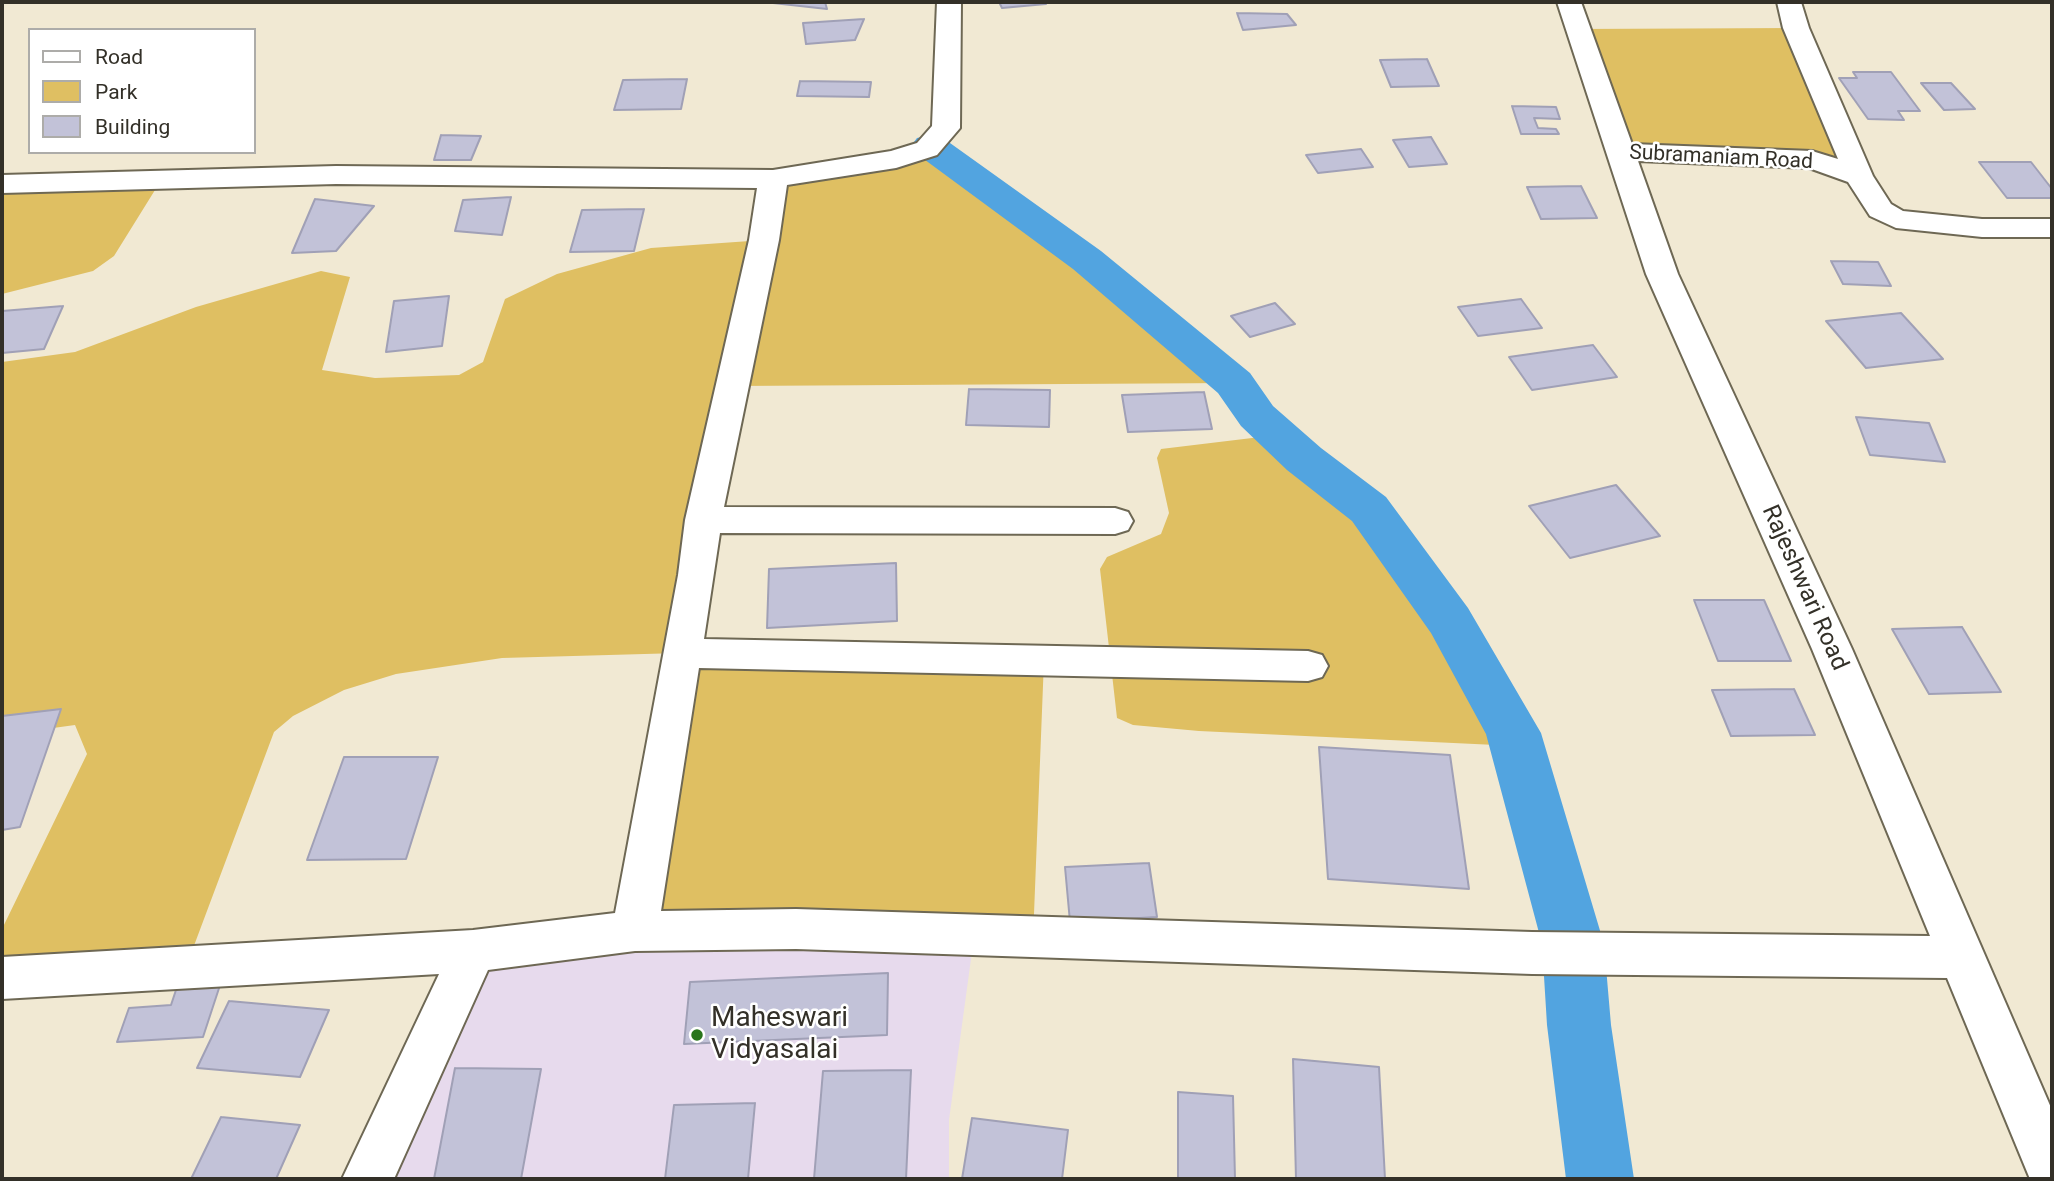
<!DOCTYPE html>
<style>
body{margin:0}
#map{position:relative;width:2054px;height:1181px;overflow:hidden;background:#f1e9d3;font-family:Roboto,sans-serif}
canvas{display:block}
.frame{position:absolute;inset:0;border:4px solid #333028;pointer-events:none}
.legend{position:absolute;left:28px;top:28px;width:228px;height:126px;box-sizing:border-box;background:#fff;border:2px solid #adaca9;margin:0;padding:9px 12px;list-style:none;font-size:21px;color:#333028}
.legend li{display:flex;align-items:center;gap:14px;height:35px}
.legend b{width:35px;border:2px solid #adaca9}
</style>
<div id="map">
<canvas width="2054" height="1181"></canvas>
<div class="frame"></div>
<ul class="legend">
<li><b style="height:9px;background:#fff"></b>Road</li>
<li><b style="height:19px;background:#dfbf62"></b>Park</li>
<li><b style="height:19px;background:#c2c2d8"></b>Building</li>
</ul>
</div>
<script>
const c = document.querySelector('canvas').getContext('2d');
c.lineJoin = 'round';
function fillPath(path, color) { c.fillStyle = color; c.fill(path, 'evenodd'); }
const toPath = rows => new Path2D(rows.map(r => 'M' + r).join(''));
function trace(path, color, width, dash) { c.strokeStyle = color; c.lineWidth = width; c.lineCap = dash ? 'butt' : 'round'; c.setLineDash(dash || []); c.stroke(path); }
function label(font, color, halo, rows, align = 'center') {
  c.font = font + ' Roboto,sans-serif'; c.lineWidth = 5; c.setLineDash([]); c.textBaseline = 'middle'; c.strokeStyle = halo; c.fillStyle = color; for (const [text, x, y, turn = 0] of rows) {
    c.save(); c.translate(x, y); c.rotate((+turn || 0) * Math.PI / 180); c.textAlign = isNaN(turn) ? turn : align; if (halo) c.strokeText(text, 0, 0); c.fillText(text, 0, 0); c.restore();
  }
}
fillPath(toPath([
 [974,937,949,1120,949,1179,368,1179,473,951]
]), '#e7daed');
fillPath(toPath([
 [1796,28,1859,176,1812,160,1619,152,1577,29],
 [930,146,1087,260,1234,383,733,386,681,652,1044,660,1033,939,635,931,680,653,502,658,396,674,344,690,293,716,274,732,186,967,2,978,2,929,87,754,75,725,2,735,2,362,75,352,196,307,321,271,350,277,322,370,375,378,459,375,483,362,505,299,557,274,651,248,764,240,773,179],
 [160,182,114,256,93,271,2,294,2,184],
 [1277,435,1369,509,1450,621,1517,746,1199,731,1133,725,1117,718,1100,569,1107,557,1161,534,1169,513,1157,458,1161,449]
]), '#dfbf62');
fillPath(toPath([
 [930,135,943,138,1101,251,1250,373,1273,406,1321,448,1386,497,1468,608,1541,733,1604,944,1611,1025,1634,1179,1566,1179,1547,1025,1542,944,1486,734,1431,633,1352,521,1287,470,1241,426,1218,393,1073,269,917,154,911,146,917,138,930,135]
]), '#52a4e0');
const building = toPath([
 [772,2,825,2,827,9,773,3,772,2],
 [999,2,1045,2,1046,4,1002,8,999,2],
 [1237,13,1287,14,1296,25,1243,30,1237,13],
 [864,19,855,40,806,44,803,23,864,19],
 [1427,59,1439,86,1391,87,1380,60,1427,59],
 [1853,72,1891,72,1920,111,1898,111,1904,120,1868,119,1839,78,1857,78,1853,72],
 [687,79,681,109,614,110,623,80,687,79],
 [800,81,871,82,869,97,797,96,800,81],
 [1921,83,1951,83,1975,109,1944,110,1921,83],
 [1512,106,1556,107,1560,119,1534,118,1538,128,1556,129,1559,134,1521,134,1512,106],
 [441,135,481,136,471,160,434,160,441,135],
 [1431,137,1447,164,1409,167,1393,140,1431,137],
 [1361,149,1373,167,1318,173,1306,155,1361,149],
 [1979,162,2031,162,2052,189,2052,198,2007,198,1979,162],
 [1581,186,1597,218,1541,219,1527,187,1581,186],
 [511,197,502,235,455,231,463,200,511,197],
 [315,199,374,206,336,251,292,253,315,199],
 [644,209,634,251,570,252,582,210,644,209],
 [1831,261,1878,262,1891,286,1843,284,1831,261],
 [449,296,442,346,386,352,394,301,449,296],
 [1521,299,1542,328,1478,336,1458,307,1521,299],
 [1275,303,1295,324,1250,337,1231,316,1275,303],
 [63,306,44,349,2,353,2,311,63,306],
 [1901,313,1943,359,1866,368,1826,321,1901,313],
 [1593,345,1617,377,1532,390,1509,357,1593,345],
 [969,389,1050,390,1049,427,966,425,969,389],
 [1204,392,1212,429,1128,432,1122,395,1204,392],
 [1856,417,1929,423,1945,462,1870,455,1856,417],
 [1616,485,1660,536,1570,558,1529,506,1616,485],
 [896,563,897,621,767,628,769,569,896,563],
 [1694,600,1764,600,1791,661,1718,661,1694,600],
 [1962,627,2001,692,1929,694,1892,629,1962,627],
 [1794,689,1815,735,1731,736,1712,690,1794,689],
 [61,709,20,827,2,830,2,716,61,709],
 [1319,747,1450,755,1469,889,1328,879,1319,747],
 [344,757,438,757,406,859,307,860,344,757],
 [1149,863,1157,917,1070,922,1065,867,1149,863],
 [888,973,887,1035,684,1044,690,982,888,973],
 [223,976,203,1037,117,1042,129,1008,171,1005,180,978,223,976],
 [229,1001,329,1010,300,1077,197,1068,229,1001],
 [1293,1059,1379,1067,1385,1179,1296,1179,1293,1059],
 [455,1068,541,1069,521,1179,434,1179,455,1068],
 [911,1070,906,1179,814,1179,823,1071,911,1070],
 [1178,1092,1233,1096,1235,1179,1178,1179,1178,1092],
 [755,1103,748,1179,665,1179,674,1105,755,1103],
 [221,1117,300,1125,276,1179,191,1179,221,1117],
 [972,1118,1068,1130,1062,1179,962,1179,972,1118]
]);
fillPath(building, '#c2c2d8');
trace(building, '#a0a0b6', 2);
const minor = toPath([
 [937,2,961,2,960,128,937,155,896,168,787,185,779,240,724,507,1115,508,1128,512,1133,521,1128,530,1115,534,720,533,704,639,1308,651,1322,655,1328,666,1322,677,1308,681,699,668,661,911,796,909,1532,932,1930,936,1812,649,1646,274,1557,2,1581,2,1632,144,1812,151,1838,159,1783,28,1777,2,1801,2,1809,28,1873,176,1891,204,1903,211,1982,219,2052,219,2052,237,1982,237,1896,228,1870,216,1848,182,1809,168,1638,161,1678,274,1852,649,2052,1110,2052,1179,2030,1179,1947,978,1532,974,796,949,635,951,488,970,394,1179,342,1179,439,974,2,999,2,957,473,930,615,913,678,575,685,520,749,240,757,188,336,184,2,193,2,175,336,166,773,170,891,151,917,143,932,126,937,2]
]);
trace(minor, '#6e6854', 4);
fillPath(minor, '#fff');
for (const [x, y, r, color] of [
 [697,1035,7,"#29751b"]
]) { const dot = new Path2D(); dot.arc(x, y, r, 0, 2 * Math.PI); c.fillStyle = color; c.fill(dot); trace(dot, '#fff', 2.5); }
label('21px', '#333028', '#fff', [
 ["Subramaniam Road",1721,158,3]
]);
label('24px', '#333028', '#fff', [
 ["Rajeshwari Road",1804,588,66]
]);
label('28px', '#333028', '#fff', [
 ["Maheswari",711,1019],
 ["Vidyasalai",711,1051]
], 'left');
</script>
